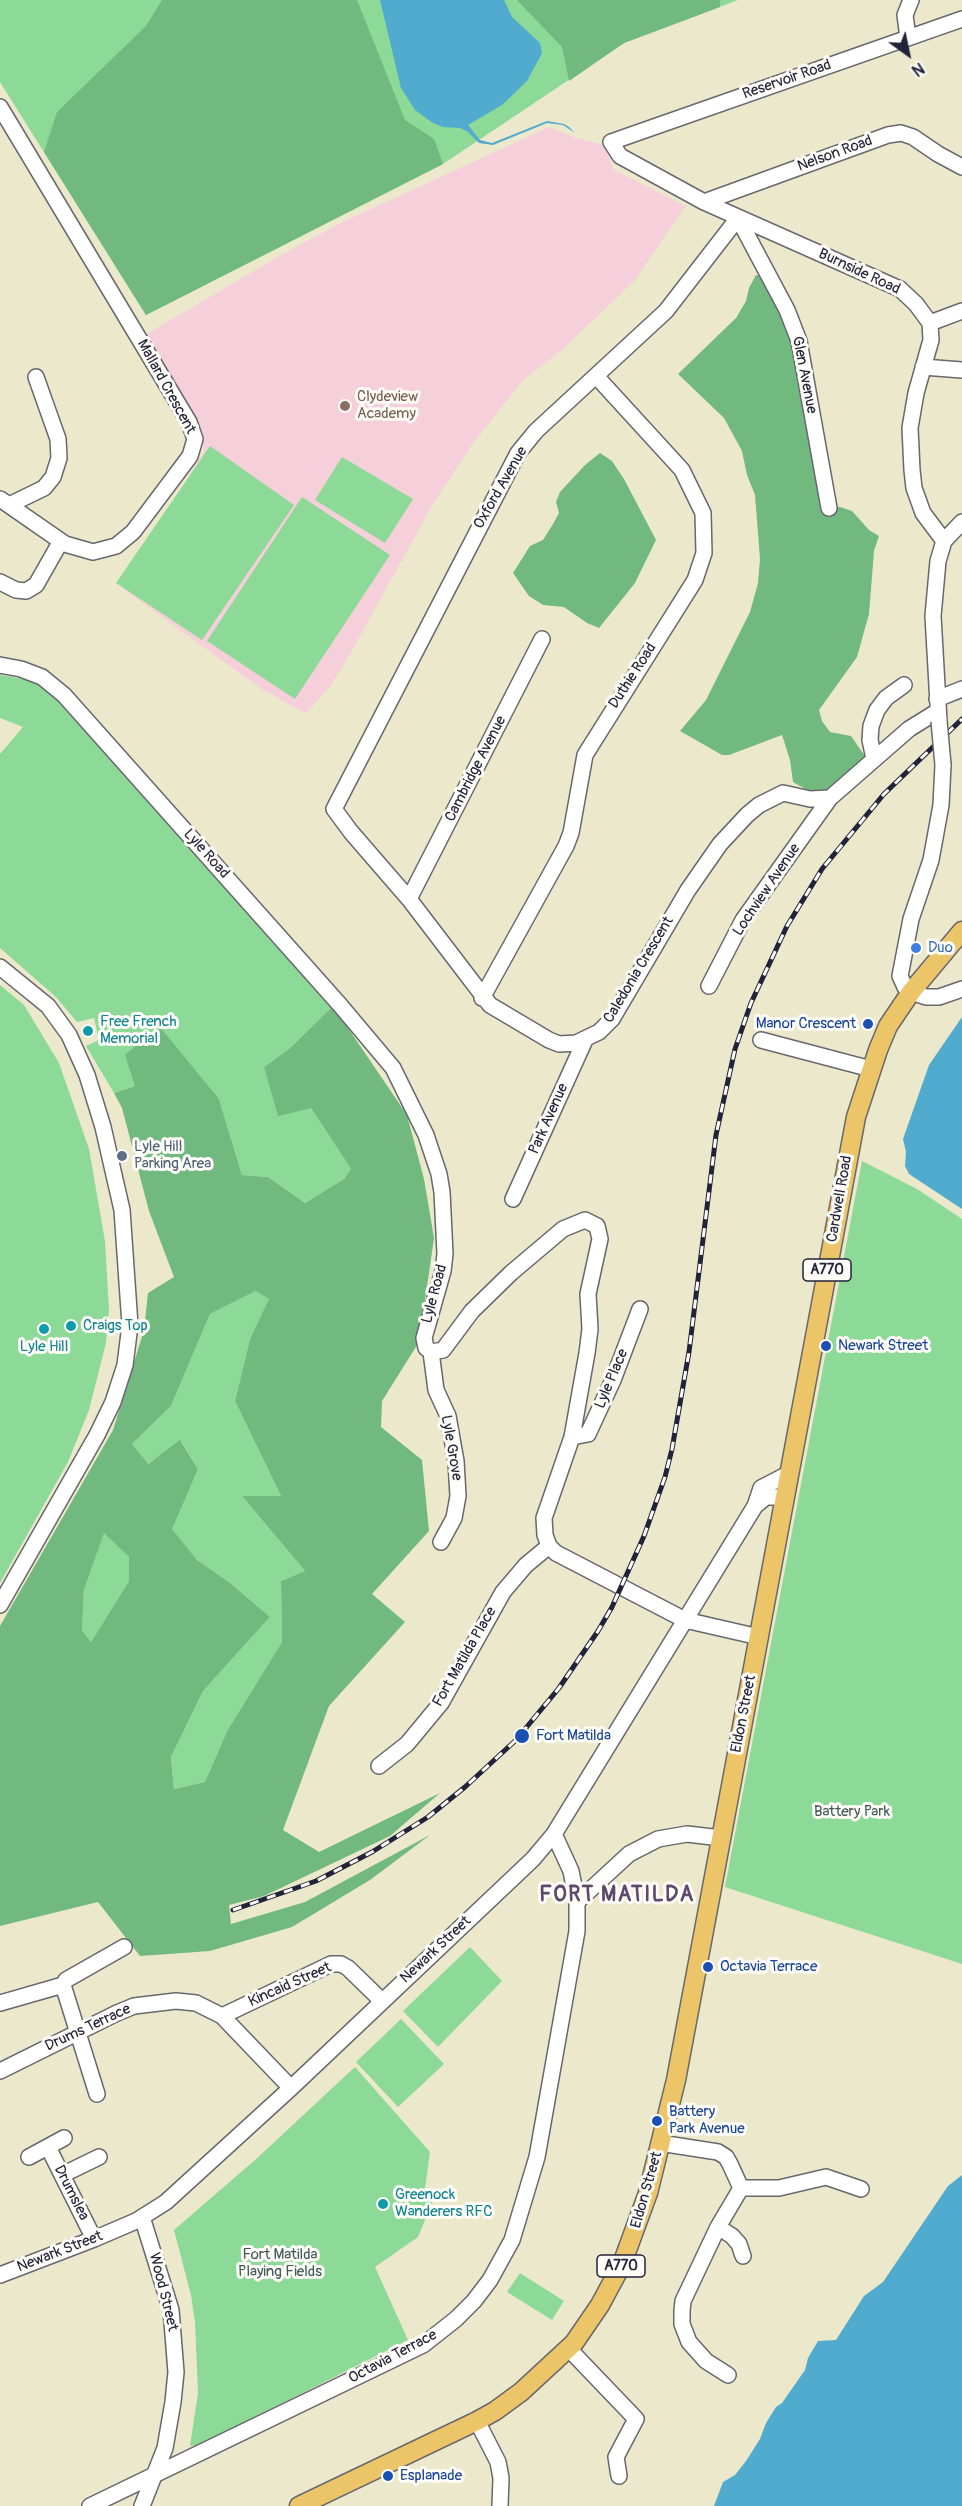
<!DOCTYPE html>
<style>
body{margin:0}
#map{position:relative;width:962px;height:2506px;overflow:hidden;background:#ece8cc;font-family:Pangolin,sans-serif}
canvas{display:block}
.north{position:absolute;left:878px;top:24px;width:60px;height:60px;-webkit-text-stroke:4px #fdfcf7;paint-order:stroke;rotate:147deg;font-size:16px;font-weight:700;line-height:24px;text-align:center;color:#22223b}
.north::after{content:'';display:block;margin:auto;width:21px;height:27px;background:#22223b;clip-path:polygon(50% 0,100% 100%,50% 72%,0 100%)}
</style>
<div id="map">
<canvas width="962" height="2506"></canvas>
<div class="north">N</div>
</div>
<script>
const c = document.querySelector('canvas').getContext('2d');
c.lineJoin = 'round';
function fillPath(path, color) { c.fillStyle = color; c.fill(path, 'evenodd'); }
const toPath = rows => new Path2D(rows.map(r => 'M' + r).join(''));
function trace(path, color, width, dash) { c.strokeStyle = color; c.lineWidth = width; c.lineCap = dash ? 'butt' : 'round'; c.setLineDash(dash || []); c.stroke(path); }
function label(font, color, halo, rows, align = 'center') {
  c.font = font + ' Pangolin,sans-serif'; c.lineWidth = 6; c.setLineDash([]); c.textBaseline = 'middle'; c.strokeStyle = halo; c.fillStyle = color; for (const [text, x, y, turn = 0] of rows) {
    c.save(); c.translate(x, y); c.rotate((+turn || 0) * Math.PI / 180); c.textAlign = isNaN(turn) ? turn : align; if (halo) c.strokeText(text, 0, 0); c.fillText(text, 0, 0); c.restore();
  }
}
fillPath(toPath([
 [549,127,576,138,604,145,614,170,686,206,634,281,562,350,523,380,471,446,433,504,345,663,328,689,306,713,263,690,122,588,204,451,202,431,145,335,281,255,345,221]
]), '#f5cfd9');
fillPath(toPath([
 [0,0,738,0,624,43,443,164,146,315,0,82],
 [210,446,294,505,202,640,116,583],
 [342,457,413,499,385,543,315,500],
 [302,497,390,555,295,699,207,641],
 [0,675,39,682,68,707,333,1006,289,1049,264,1067,311,1108,351,1169,344,1179,305,1203,268,1177,242,1175,219,1099,135,1086,114,1093,86,1046,99,1040,94,1018,77,1022,56,997,0,948,0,754,23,727,0,718],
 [0,985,24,1005,59,1063,89,1149,105,1241,109,1310,106,1343,89,1410,68,1462,0,1583],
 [862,1161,917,1189,962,1219,962,1964,725,1887],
 [256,1291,270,1298,250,1339,235,1401,281,1496,242,1496,305,1571,281,1581,282,1642,227,1731,205,1782,174,1789,171,1757,203,1691,270,1617,229,1582,197,1560,171,1529,198,1469,181,1441,147,1464,132,1444,171,1406,210,1314],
 [104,1532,129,1557,129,1581,91,1642,82,1630,84,1590],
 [470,1947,502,1981,438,2047,403,2011],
 [401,2019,444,2064,398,2107,356,2062],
 [355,2067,430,2152,425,2189,435,2196,418,2237,375,2267,408,2340,199,2445,190,2446,198,2393,195,2322,191,2295,174,2230,255,2160],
 [520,2273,564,2301,552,2320,507,2292]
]), '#8dd997');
fillPath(toPath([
 [162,0,357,0,405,120,434,139,443,164,146,315,44,152,57,112,146,26],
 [517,0,720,0,720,7,624,43,569,81,562,47],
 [756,275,764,276,790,337,821,510,840,507,852,511,869,530,879,536,874,551,869,614,857,657,819,710,822,721,830,732,851,736,867,759,828,793,816,795,793,782,790,760,782,735,729,755,722,755,680,731,706,700,750,612,758,583,760,559,755,495,747,475,742,451,724,418,678,374,736,318,746,301,749,288],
 [600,453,612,461,624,479,656,540,635,583,599,628,587,623,564,607,543,605,529,596,513,573,530,546,543,540,553,524,559,513,556,502,560,492,585,465],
 [333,1006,407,1115,424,1179,434,1238,419,1342,382,1401,381,1427,422,1460,429,1531,372,1594,405,1622,329,1706,283,1830,319,1852,440,1793,390,1836,264,1896,229,1905,231,1924,305,1902,430,1835,370,1880,292,1927,210,1951,140,1956,98,1902,0,1926,0,1626,113,1430,144,1330,148,1293,174,1277,149,1211,122,1108,114,1093,135,1086,125,1055,159,1026,219,1099,242,1175,268,1177,305,1203,344,1179,351,1169,311,1108,278,1116,264,1067,289,1049],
 [256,1291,269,1299,250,1339,235,1401,281,1496,242,1496,305,1571,281,1581,282,1642,227,1731,205,1782,174,1789,171,1757,203,1691,270,1617,229,1582,197,1560,172,1529,198,1469,180,1440,148,1464,132,1444,171,1406,210,1314],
 [104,1533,129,1557,129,1581,91,1642,82,1630,84,1590]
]), '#72b980');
fillPath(toPath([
 [380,0,504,0,512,17,540,43,542,53,527,81,502,105,468,125,480,140,492,143,547,121,564,124,569,127,575,133,563,125,547,123,493,145,479,143,467,131,460,128,443,127,433,123,415,110,401,88],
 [962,1017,962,1209,909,1174,905,1166,906,1152,903,1139,929,1065],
 [962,2175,962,2506,714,2506,723,2482,735,2475,746,2461,760,2439,766,2423,776,2407,782,2403,805,2370,808,2358,818,2341,836,2340,864,2296,883,2282,948,2186]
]), '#50abce');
const minor = toPath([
 [908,38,905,15,911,0],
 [0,107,189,422,195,439,190,456,133,532,116,546,93,552,65,544,0,499],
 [704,202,888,135,901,133,913,137,938,154,962,167],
 [930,323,962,311],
 [923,367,962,370],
 [9,505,44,488,53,477,59,458,58,439,36,377],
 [829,508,799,341,787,310,738,218,666,311,536,431,518,453,334,809,351,832,409,899,490,1005,549,1040,559,1044,576,1043,599,1032,612,1019,688,890,720,844,747,815,759,805,783,793,810,799,830,798,909,729,938,711],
 [944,541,923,513,914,488,912,470,910,428,916,393,931,340,930,323,916,304,900,289,704,202,620,156,611,142,962,19],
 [0,582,16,590,26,591,36,585,61,541],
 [0,665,21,669,42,677,64,695,340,1005,393,1068,426,1135,439,1174,442,1192,445,1254,443,1271,424,1338,426,1348,432,1352,443,1350,472,1311,511,1273,563,1229,585,1220,597,1226,600,1239,588,1294,590,1329,587,1353,572,1437,544,1518,545,1535,549,1546,556,1553,685,1620,759,1637],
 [937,699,962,689],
 [939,721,933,616,938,561,944,541,962,522],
 [874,759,870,740,871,726,877,710,886,698,904,685],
 [943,765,941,805,931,860,911,919,900,976,905,987,911,992,926,997,939,997,962,989],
 [409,899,542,639],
 [0,967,48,1006,69,1035,87,1075,103,1127,122,1210,130,1325,125,1365,113,1402,97,1435,0,1605],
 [709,986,743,920,830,798],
 [482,998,566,846,571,833,585,755,695,580,704,553,703,513,682,470,596,376],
 [761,1040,871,1069],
 [513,1199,585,1040],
 [431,1352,436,1390,448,1416,456,1461,458,1496,454,1518,441,1542],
 [572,1437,588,1434,613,1380,640,1309],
 [755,1506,766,1497,786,1497],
 [379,1766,407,1744,441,1703,503,1592,526,1565,549,1546],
 [577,1902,629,1854,658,1839,687,1834,721,1838],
 [63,1985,66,1980,124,1947],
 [0,2003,63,1985,97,2094],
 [222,2016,331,1964,341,1964,348,1968,382,2001],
 [0,2071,117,2013,134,2006,176,2001,196,2003,222,2016,291,2088],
 [660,2143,718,2152,726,2157,730,2164,741,2188,718,2227,683,2301,682,2311,682,2324,689,2342,706,2361,728,2375],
 [48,2147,94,2239],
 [29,2157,64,2138],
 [62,2175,99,2157],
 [741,2188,779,2188,826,2177,861,2189],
 [142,2217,171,2310,176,2372,173,2402,165,2448,142,2506],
 [718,2227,732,2236,739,2244,743,2256],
 [0,2275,94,2239,136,2221,166,2202,291,2088,533,1859,554,1834,755,1506,761,1488,790,1473],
 [569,2349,636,2419,616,2457,619,2476],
 [477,2421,498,2462,501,2478,500,2506],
 [90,2506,423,2345,456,2319,474,2301,490,2280,512,2240,537,2157,577,1931,577,1902,571,1871,554,1834]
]);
const major = toPath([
 [299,2506,477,2421,495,2411,521,2392,574,2343,600,2305,622,2264,648,2193,676,2080,856,1117,878,1050,888,1026,911,992,962,931]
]);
trace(minor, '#69676e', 18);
trace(major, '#69676e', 21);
trace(minor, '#fff', 15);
trace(major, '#edc569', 18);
const rail = toPath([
 [233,1910,316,1881,372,1852,428,1817,465,1787,516,1740,559,1688,598,1631,612,1607,644,1536,665,1477,672,1449,689,1352,716,1135,735,1049,751,1003,787,926,822,869,884,794,962,719]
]);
trace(rail, '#22223b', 5);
trace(rail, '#fdfcf7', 3, [9]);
const minorBridge = toPath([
 [939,721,943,765]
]);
trace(minorBridge, '#69676e', 18, []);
trace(minorBridge, '#fff', 15);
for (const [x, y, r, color] of [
 [345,406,6,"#8d6e63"],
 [916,948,6,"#3f7fe0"],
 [868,1024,6,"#1a4fb4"],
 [88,1031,6,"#0f9aa8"],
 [122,1156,6,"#5c6f8a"],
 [71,1326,6,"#0f9aa8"],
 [44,1329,6,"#0f9aa8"],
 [826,1346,6,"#1a4fb4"],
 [522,1736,8,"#1a4fb4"],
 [708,1967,6,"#1a4fb4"],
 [657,2121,6,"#1a4fb4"],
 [383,2204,6,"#0f9aa8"],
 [388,2476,6,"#1a4fb4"]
]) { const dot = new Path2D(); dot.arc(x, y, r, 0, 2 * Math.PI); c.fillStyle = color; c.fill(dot); trace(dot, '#fdfcf7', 2); }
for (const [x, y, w] of [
 [827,1270,48],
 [621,2266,48]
]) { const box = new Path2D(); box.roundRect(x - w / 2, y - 11, w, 22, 4.5); c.fillStyle = '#fdfcf7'; c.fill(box); trace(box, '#22223b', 1.5); }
label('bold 14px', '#22223b', null, [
 ["A770",827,1270],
 ["A770",621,2266]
]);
label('15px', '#22223b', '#fdfcf7', [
 ["Reservoir Road",787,80,-19],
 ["Nelson Road",835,154,-20],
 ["Burnside Road",859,272,25],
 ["Glen Avenue",804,375,79],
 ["Mallard Crescent",166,387,61],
 ["Oxford Avenue",501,488,-60],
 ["Duthie Road",633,676,-57],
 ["Cambridge Avenue",476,769,-63],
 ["Lyle Road",206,854,48],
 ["Lochview Avenue",767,890,-56],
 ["Caledonia Crescent",639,970,-59],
 ["Park Avenue",549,1119,-66],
 ["Cardwell Road",840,1199,-80],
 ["Lyle Road",435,1294,-75],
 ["Lyle Place",612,1379,-67],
 ["Lyle Grove",451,1448,80],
 ["Fort Matilda Place",465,1657,-60],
 ["Eldon Street",744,1714,-79],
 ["Newark Street",436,1950,-43],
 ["Kincaid Street",290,1985,-24],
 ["Drums Terrace",88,2028,-25],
 ["Eldon Street",647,2190,-74],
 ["Drumslea",71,2193,63],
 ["Newark Street",60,2252,-21],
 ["Wood Street",163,2292,76],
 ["Octavia Terrace",393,2357,-28]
]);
label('15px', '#785e54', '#fdfcf7', [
 ["Clydeview",357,397],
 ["Academy",357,414]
], 'left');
label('15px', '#366cbe', '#fdfcf7', [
 ["Duo",928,948]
], 'left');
label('15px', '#0d838f', '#fdfcf7', [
 ["Free French",100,1022],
 ["Memorial",100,1039],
 ["Craigs Top",83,1326],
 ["Lyle Hill",44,1347,"center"],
 ["Greenock",395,2195],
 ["Wanderers RFC",395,2212]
], 'left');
label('15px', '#164399', '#fdfcf7', [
 ["Manor Crescent",856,1024,"right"],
 ["Newark Street",838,1346],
 ["Fort Matilda",536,1736],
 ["Octavia Terrace",720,1967],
 ["Battery",669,2112],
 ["Park Avenue",669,2129],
 ["Esplanade",400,2476]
], 'left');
label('15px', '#4e5e75', '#fdfcf7', [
 ["Lyle Hill",134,1147],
 ["Parking Area",134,1164]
], 'left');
label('15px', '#425957', '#fdfcf7', [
 ["Battery Park",852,1812],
 ["Fort Matilda",280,2255],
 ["Playing Fields",280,2272]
]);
c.letterSpacing = '1.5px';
label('bold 21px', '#5d496b', '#fdfcf7', [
 ["FORT MATILDA",617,1896]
]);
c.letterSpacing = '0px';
</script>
